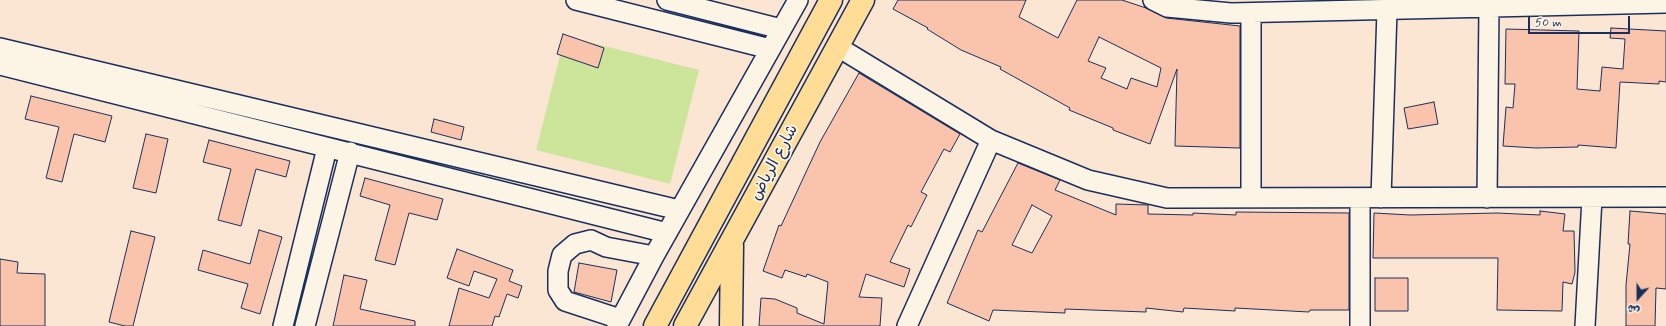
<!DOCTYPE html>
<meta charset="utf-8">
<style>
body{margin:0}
#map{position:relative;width:1666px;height:326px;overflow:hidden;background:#fbe6d4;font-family:Mynerve,"Playpen Sans Arabic",sans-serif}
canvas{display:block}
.north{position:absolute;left:1618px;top:278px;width:40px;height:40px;-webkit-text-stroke:3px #fcf5e5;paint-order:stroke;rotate:201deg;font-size:11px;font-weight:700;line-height:16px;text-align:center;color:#1b2f5e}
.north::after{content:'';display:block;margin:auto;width:14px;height:18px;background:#1b2f5e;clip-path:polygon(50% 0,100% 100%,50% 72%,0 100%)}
.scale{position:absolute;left:1528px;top:16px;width:102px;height:18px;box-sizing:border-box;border:2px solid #1b2f5e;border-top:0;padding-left:5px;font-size:12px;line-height:14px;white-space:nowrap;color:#1b2f5e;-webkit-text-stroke:3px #fcf5e5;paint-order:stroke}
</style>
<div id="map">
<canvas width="1666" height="326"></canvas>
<div class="north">ش</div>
<div class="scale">50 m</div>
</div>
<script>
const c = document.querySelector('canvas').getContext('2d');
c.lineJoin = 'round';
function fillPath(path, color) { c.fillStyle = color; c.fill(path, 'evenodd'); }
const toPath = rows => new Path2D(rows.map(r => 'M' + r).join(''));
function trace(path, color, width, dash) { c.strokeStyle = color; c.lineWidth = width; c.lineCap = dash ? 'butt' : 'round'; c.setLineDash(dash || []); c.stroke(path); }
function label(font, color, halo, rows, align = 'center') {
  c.font = font + ' Mynerve,"Playpen Sans Arabic",sans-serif'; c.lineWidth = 3.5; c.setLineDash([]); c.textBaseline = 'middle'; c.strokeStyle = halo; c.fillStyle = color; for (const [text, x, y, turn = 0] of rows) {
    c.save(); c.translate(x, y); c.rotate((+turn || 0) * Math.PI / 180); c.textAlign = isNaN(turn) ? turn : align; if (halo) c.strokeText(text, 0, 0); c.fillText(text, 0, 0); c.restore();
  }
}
fillPath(toPath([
 [565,36,699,70,670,184,536,150]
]), '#cde59b');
const building = toPath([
 [898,0,1026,0,1019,17,1058,38,1077,0,1122,0,1146,8,1166,18,1240,26,1240,148,1175,146,1177,69,1150,144,1113,130,1113,128,1069,110,1070,108,1000,69,1001,67,961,50,927,29,928,28,893,9,898,0],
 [1099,37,1161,68,1157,87,1131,78,1127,89,1101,78,1106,68,1088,61,1099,37],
 [1611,28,1666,31,1666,82,1659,81,1659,84,1620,82,1616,148,1578,145,1578,147,1536,148,1503,146,1506,107,1513,108,1515,84,1505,84,1506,29,1579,31,1577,89,1600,91,1602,67,1623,69,1625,39,1610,38,1611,28],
 [563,34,604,48,598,68,557,54,563,34],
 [859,73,960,134,950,152,944,149,921,192,927,195,911,227,908,225,890,262,910,269,904,287,866,274,859,297,882,298,880,326,759,326,761,298,775,299,797,308,797,313,824,324,828,282,807,274,806,277,785,270,782,278,763,271,779,225,781,226,820,142,859,73],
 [31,96,112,116,105,142,74,134,62,182,46,178,59,127,25,119,31,96],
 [1434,102,1438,124,1408,129,1404,108,1434,102],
 [434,119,464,127,461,140,431,132,434,119],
 [146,134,168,139,156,193,133,188,146,134],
 [209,140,290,161,286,177,256,169,241,226,218,220,231,169,203,162,209,140],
 [1018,163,1060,180,1055,190,1116,215,1116,204,1148,205,1148,214,1193,215,1193,213,1236,215,1236,212,1349,213,1349,310,1310,310,1309,312,1235,308,1235,311,1184,308,1183,312,1146,308,1146,312,1065,309,1065,313,993,310,989,321,947,303,978,230,982,232,1018,163],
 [1032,205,1052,216,1032,253,1012,245,1032,205],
 [365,178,443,199,437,220,409,213,395,265,375,260,390,205,360,196,365,178],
 [1540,211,1565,214,1563,231,1574,231,1575,272,1572,284,1563,282,1562,311,1497,310,1498,258,1373,258,1374,213,1410,215,1497,213,1540,215,1540,211],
 [1630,211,1666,214,1666,289,1656,288,1655,326,1626,326,1626,285,1630,244,1628,244,1630,211],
 [259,230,282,237,260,314,241,308,248,284,198,270,203,250,250,264,259,230],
 [131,231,155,237,133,326,125,326,109,322,131,231],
 [457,249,513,270,509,281,522,286,518,298,507,294,499,317,495,316,492,326,449,326,459,288,489,298,497,279,474,271,469,286,447,278,457,249],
 [0,259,18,262,17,273,45,274,45,326,0,326,0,259],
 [579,263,617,270,611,302,574,292,579,263],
 [344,275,367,280,360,309,415,321,415,326,333,326,344,275],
 [1375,278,1408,278,1408,311,1375,311,1375,278]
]);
fillPath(building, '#f9c4ab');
trace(building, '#1b2f5e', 1);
const minor = toPath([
 [576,0,770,49],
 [667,0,781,29],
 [1153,0,1167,7,1231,13,1666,3],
 [838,47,991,140,1088,180,1167,198,1666,197],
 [0,48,679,210],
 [0,65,667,233],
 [1251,198,1251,13],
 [1381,198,1387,10],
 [1487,198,1489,7],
 [620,319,565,301,558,290,558,271,562,255,575,244,591,240,606,247,654,256],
 [283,326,327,148],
 [305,326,350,152],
 [617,326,654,256,798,0],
 [907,326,991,140],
 [1360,326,1360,198],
 [1585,326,1592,198]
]);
const major = toPath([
 [655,326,831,0],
 [685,326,863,0],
 [731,326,732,246]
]);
trace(minor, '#1b2f5e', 22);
trace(major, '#1b2f5e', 25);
trace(minor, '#fcf5e5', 19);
trace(major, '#ffdd96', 22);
label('16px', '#1b2f5e', '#fcf5e5', [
 ["شارع الرياض",775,163,-62]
]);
</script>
